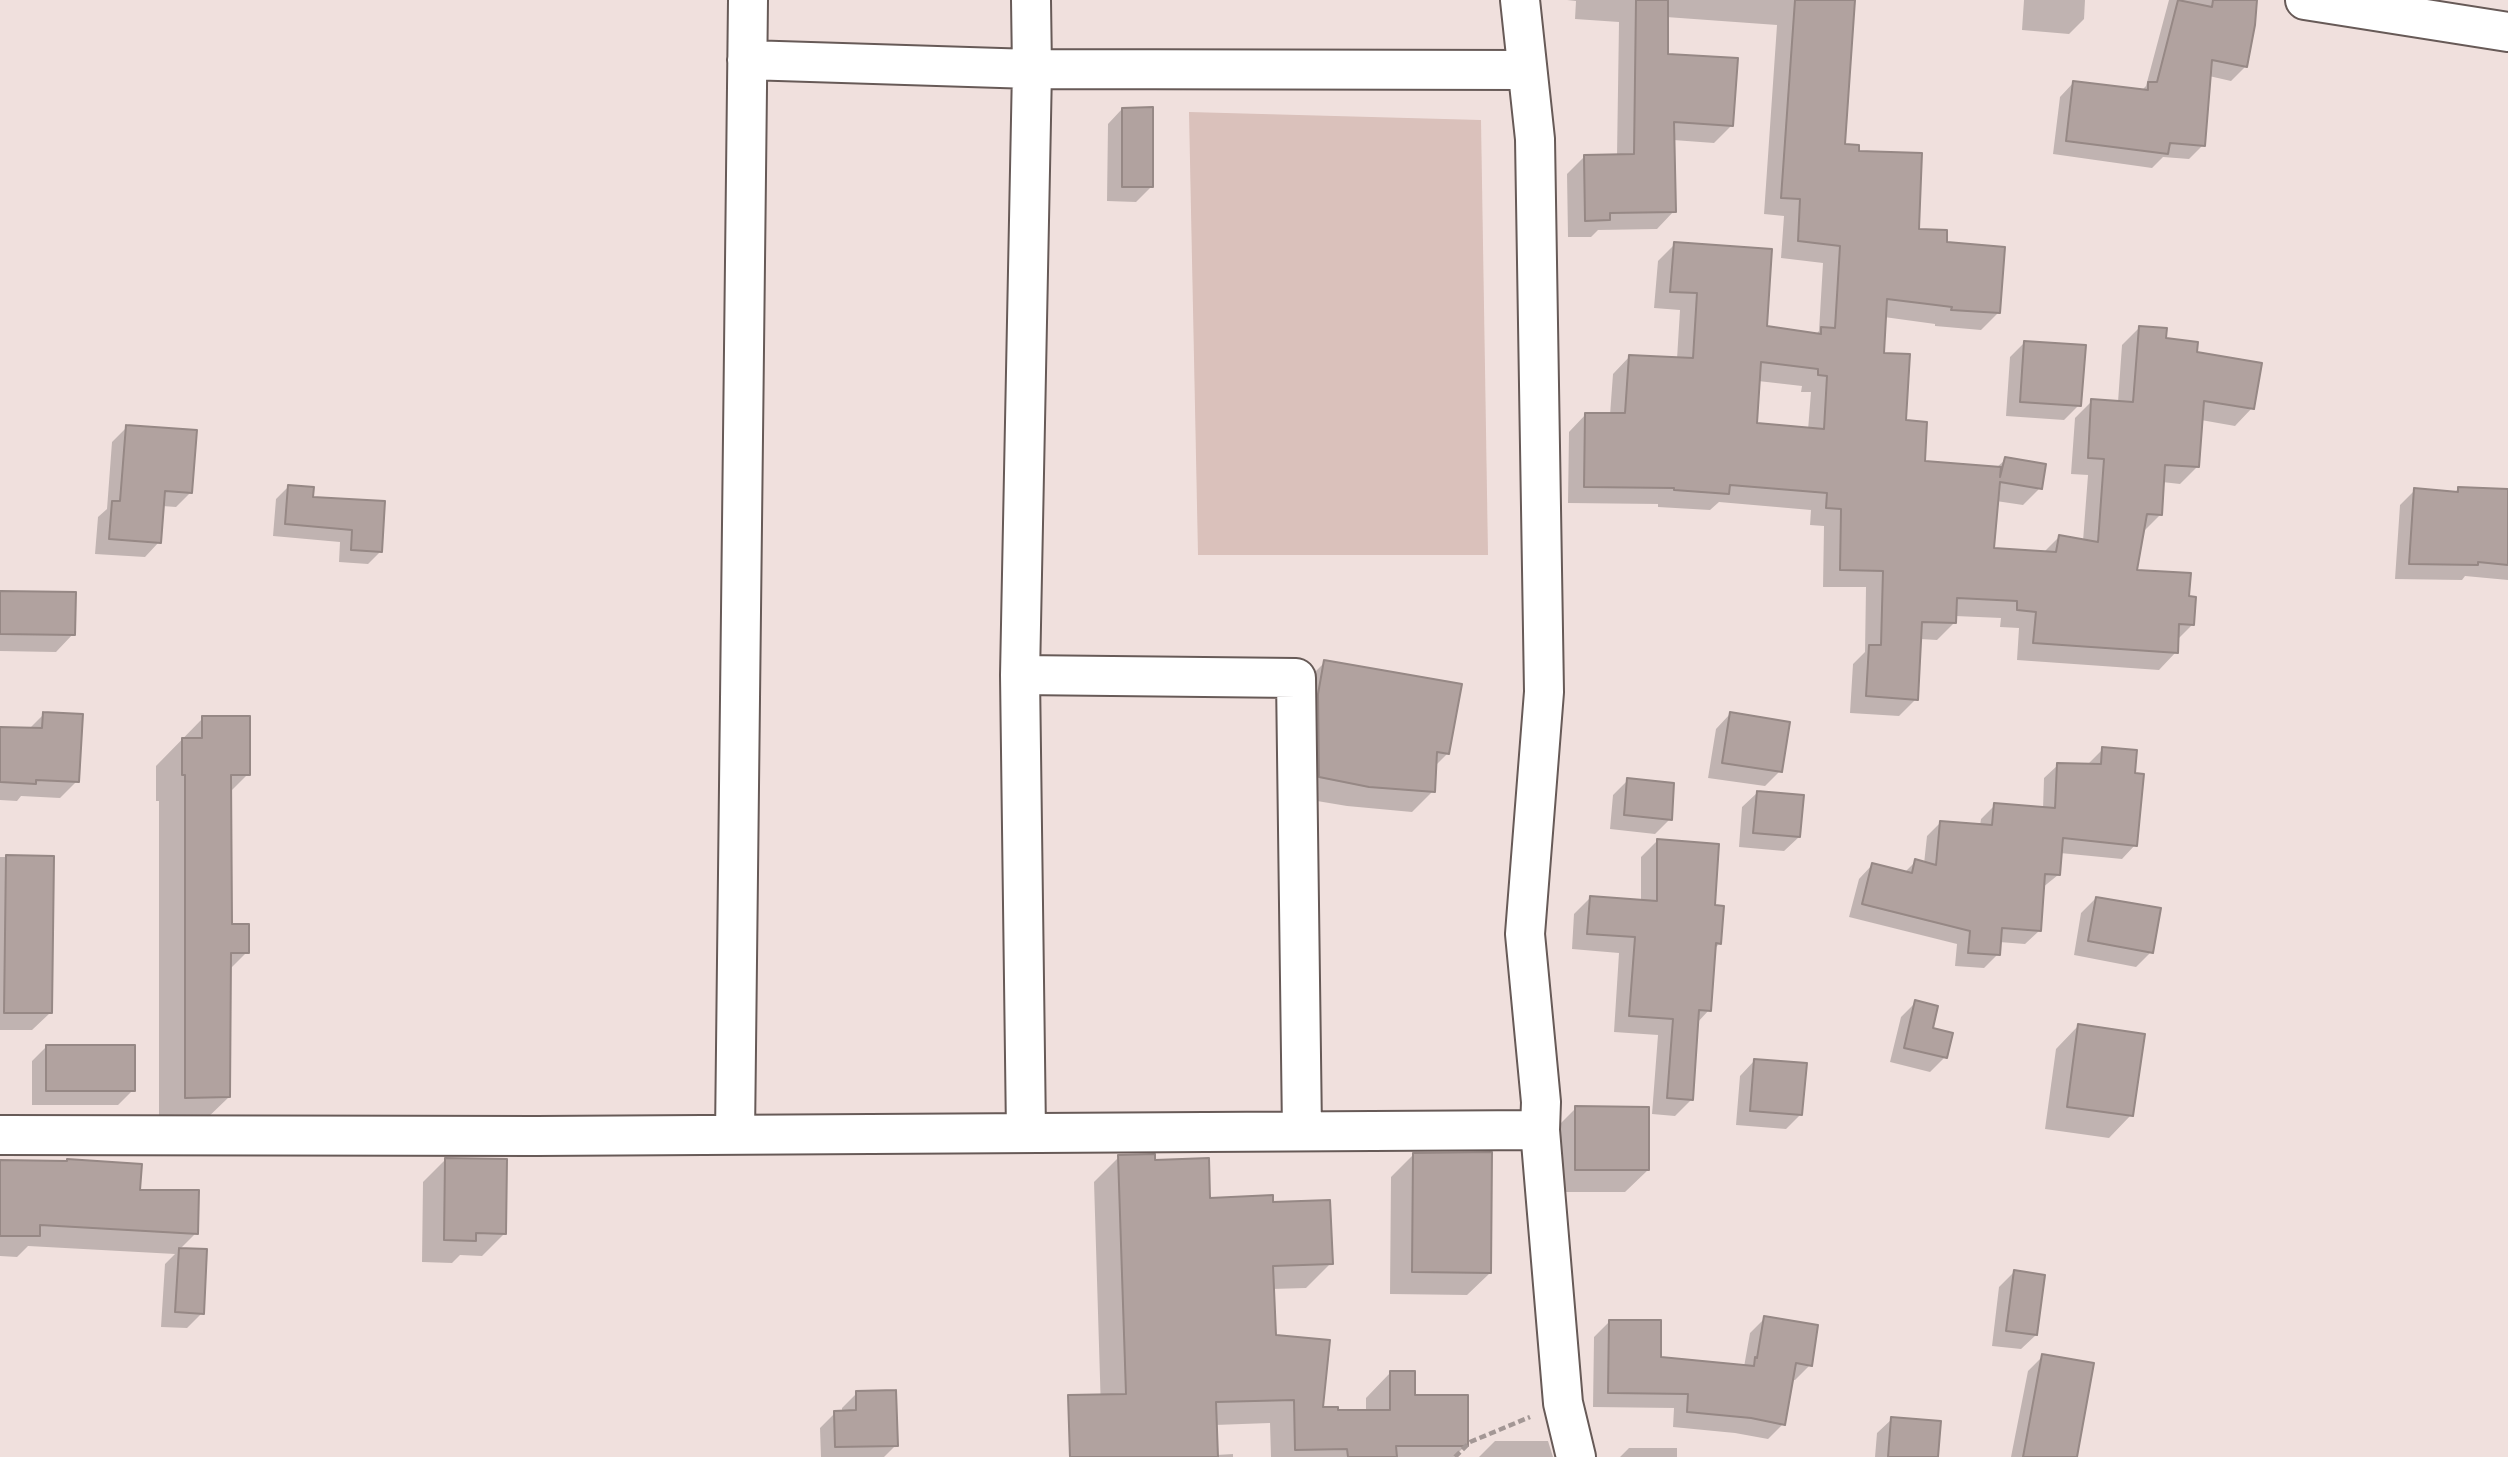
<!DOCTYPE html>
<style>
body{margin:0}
canvas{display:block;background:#f0e0dd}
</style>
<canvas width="2508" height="1457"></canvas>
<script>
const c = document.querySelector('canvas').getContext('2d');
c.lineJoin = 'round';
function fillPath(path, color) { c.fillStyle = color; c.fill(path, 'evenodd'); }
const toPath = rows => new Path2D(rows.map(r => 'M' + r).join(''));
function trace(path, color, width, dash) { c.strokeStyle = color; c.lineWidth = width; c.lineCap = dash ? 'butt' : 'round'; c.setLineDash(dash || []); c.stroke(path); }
fillPath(toPath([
 [1189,112,1481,120,1488,555,1198,555]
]), '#dac1bb');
fillPath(toPath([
 [1567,0,1853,0,1843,146,1857,152,1918,231,1945,244,1999,312,1981,330,1935,326,1935,324,1884,317,1882,354,1904,422,1923,463,1996,468,2006,459,2040,488,2023,505,1996,501,1993,550,2043,553,2059,537,2083,541,2088,475,2071,474,2075,418,2092,401,2118,402,2122,345,2140,327,2195,353,2252,408,2235,426,2201,420,2198,466,2180,484,2162,482,2160,515,2142,533,2135,571,2188,598,2193,624,2177,640,2176,652,2159,670,2017,660,2019,628,2000,627,2001,618,1955,616,1954,623,1937,640,1920,639,1916,699,1899,716,1850,713,1853,664,1865,652,1866,587,1823,587,1824,526,1810,525,1811,510,1719,502,1710,510,1658,507,1658,504,1568,503,1569,432,1586,414,1610,415,1613,374,1630,356,1677,359,1680,310,1654,308,1658,261,1675,244,1765,328,1815,335,1819,331,1823,263,1781,258,1784,216,1764,214,1777,25,1666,17,1666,55,1731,126,1714,143,1673,140,1674,211,1657,229,1598,230,1591,237,1568,237,1567,174,1584,157,1617,156,1619,22,1575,19,1576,1],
 [1758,381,1802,386,1801,392,1811,392,1808,430,1755,425],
 [2024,0,2085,0,2084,19,2069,34,2022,30],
 [2169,0,2255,0,2246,66,2231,81,2209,76,2203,145,2189,159,2163,157,2152,168,2053,154,2060,97,2074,82,2141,91,2146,86],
 [1122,109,1151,187,1136,202,1107,201,1108,124],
 [2025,342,2079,405,2064,420,2006,416,2010,357],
 [127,427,191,492,176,507,162,506,159,542,145,557,95,554,98,517,107,509,112,442],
 [289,486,311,499,383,503,380,552,368,564,339,562,340,542,273,536,276,499],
 [2458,489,2508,491,2508,580,2465,576,2462,580,2395,579,2400,505,2415,490,2454,493],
 [0,594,73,634,56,652,0,651],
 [1325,662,1448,753,1435,766,1433,791,1412,812,1347,806,1299,798,1304,683],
 [44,714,77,781,60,798,21,796,17,801,0,800,0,728,28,730],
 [1730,714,1780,771,1765,786,1708,778,1716,729],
 [203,718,248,774,230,792,230,926,247,952,229,970,229,1097,202,1123,159,1124,159,801,156,801,156,766],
 [2103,749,2135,845,2122,859,2060,853,2058,875,2042,888,2039,931,2025,944,1999,942,1998,954,1984,968,1955,966,1957,944,1849,917,1859,879,1872,865,1904,873,1916,861,1924,864,1927,836,1941,822,1980,826,1981,819,1995,805,2043,809,2044,778,2058,765,2089,766,2089,763],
 [1628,780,1670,819,1655,834,1610,829,1613,795],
 [1757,793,1799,837,1784,851,1739,847,1742,807],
 [1657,841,1713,907,1720,943,1714,949,1709,1010,1697,1023,1691,1100,1675,1116,1652,1114,1658,1035,1614,1032,1619,953,1572,949,1574,914,1590,898,1641,902,1641,857],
 [0,857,52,857,50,1013,32,1030,0,1030],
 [2096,898,2151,952,2136,967,2074,955,2081,913],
 [1916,1002,1945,1057,1930,1072,1890,1062,1901,1017],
 [2078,1026,2131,1115,2109,1138,2045,1129,2056,1049],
 [47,1046,133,1090,118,1105,32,1105,32,1061],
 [1754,1061,1801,1114,1786,1129,1736,1125,1740,1076],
 [1576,1108,1648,1170,1625,1192,1553,1192,1553,1131],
 [1414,1154,1490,1273,1467,1295,1390,1294,1391,1177],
 [1119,1157,1154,1162,1208,1199,1271,1204,1331,1263,1306,1288,1272,1289,1274,1337,1321,1409,1336,1412,1366,1412,1366,1398,1390,1373,1466,1445,1454,1457,1271,1457,1270,1423,1215,1425,1216,1455,1233,1454,1233,1457,1108,1457,1102,1444,1094,1182],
 [446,1159,505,1233,482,1256,460,1255,452,1263,422,1262,423,1182],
 [0,1162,138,1191,196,1233,180,1249,202,1313,187,1328,161,1327,165,1264,175,1254,28,1246,17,1257,0,1256],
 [2014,1272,2036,1335,2021,1349,1992,1346,1999,1287],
 [1765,1318,1810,1365,1795,1380,1791,1380,1783,1424,1768,1439,1735,1433,1673,1427,1674,1408,1593,1407,1594,1337,1609,1322,1659,1359,1744,1367,1750,1333],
 [2043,1356,2075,1457,2011,1457,2028,1371],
 [857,1393,896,1445,884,1457,821,1457,820,1428,835,1413,842,1413,842,1408],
 [1892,1419,1936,1457,1875,1457,1877,1433],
 [1495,1441,1548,1441,1553,1457,1479,1457],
 [1629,1448,1677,1448,1677,1457,1620,1457]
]), '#0003');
const building = toPath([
 [1636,0,1668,0,1668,54,1738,58,1733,126,1674,122,1676,212,1610,213,1610,220,1585,221,1584,155,1634,154,1636,0],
 [1795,0,1855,0,1845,144,1859,145,1859,151,1922,153,1919,229,1947,230,1947,242,2005,247,2000,313,1951,310,1952,307,1887,299,1884,353,1910,354,1906,420,1927,422,1925,461,2001,467,2000,477,2005,457,2046,464,2042,489,2000,482,1994,548,2056,552,2059,535,2098,542,2104,459,2088,458,2091,399,2133,402,2139,326,2167,328,2166,338,2198,342,2197,352,2262,363,2254,409,2204,401,2199,467,2165,465,2162,515,2147,514,2137,570,2191,573,2189,596,2196,597,2194,625,2179,624,2178,653,2033,643,2036,612,2017,610,2017,601,1957,598,1956,623,1922,622,1918,700,1866,696,1869,645,1881,645,1883,571,1840,570,1841,509,1826,508,1827,493,1730,485,1729,494,1674,490,1674,488,1584,487,1585,413,1625,413,1629,355,1693,358,1697,293,1670,292,1674,242,1772,249,1767,326,1821,334,1821,327,1835,328,1840,246,1798,241,1800,199,1781,198,1795,0],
 [1761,362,1818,369,1818,375,1827,376,1824,429,1757,423,1761,362],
 [2178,0,2212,7,2213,0,2257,0,2255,25,2247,67,2212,60,2205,146,2170,143,2168,154,2066,141,2073,81,2148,90,2148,82,2157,82,2178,0],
 [1153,107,1153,187,1122,187,1122,108,1153,107],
 [2024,341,2086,345,2081,406,2020,402,2024,341],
 [126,425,197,430,192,493,165,491,161,543,109,539,112,501,120,501,126,425],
 [288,485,314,487,313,497,385,501,382,552,351,550,352,530,285,524,288,485],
 [2458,487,2508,489,2508,565,2478,562,2478,565,2409,564,2414,488,2458,492,2458,487],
 [0,591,76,592,75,635,0,634,0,591],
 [1324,660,1462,684,1449,754,1437,752,1435,792,1369,787,1319,777,1318,694,1324,660],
 [43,712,83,714,79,782,36,780,36,784,0,782,0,727,42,728,43,712],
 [1730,712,1790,722,1782,772,1722,763,1730,712],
 [202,716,250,716,250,775,231,775,232,924,249,924,249,953,231,953,230,1097,185,1098,185,775,182,775,182,738,202,738,202,716],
 [2102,747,2137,750,2135,773,2144,774,2137,846,2063,838,2060,875,2045,874,2041,931,2002,928,2000,955,1968,953,1970,931,1862,904,1872,863,1912,873,1915,859,1936,865,1940,821,1992,825,1994,803,2055,808,2057,763,2101,764,2102,747],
 [1627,778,1674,783,1672,820,1624,815,1627,778],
 [1757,791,1804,795,1800,837,1753,833,1757,791],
 [1657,839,1719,844,1715,905,1724,906,1721,944,1716,943,1711,1011,1699,1010,1693,1100,1667,1098,1673,1019,1629,1016,1635,937,1587,934,1590,896,1657,901,1657,839],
 [6,855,54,856,52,1013,4,1013,6,855],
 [2096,897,2161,908,2153,953,2088,941,2096,897],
 [1915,1000,1938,1006,1933,1028,1953,1033,1947,1058,1904,1048,1915,1000],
 [2078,1024,2145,1034,2133,1116,2067,1107,2078,1024],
 [46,1045,135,1045,135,1091,46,1091,46,1045],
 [1754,1059,1807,1063,1802,1115,1750,1111,1754,1059],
 [1575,1106,1649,1107,1649,1170,1575,1170,1575,1106],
 [1492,1152,1491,1273,1412,1272,1413,1153,1492,1152],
 [1155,1154,1155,1160,1209,1158,1210,1198,1273,1195,1273,1202,1330,1200,1333,1264,1273,1266,1276,1335,1330,1340,1323,1407,1338,1407,1338,1410,1390,1410,1390,1371,1415,1371,1415,1395,1468,1395,1468,1446,1396,1446,1397,1457,1348,1457,1347,1449,1295,1450,1294,1400,1216,1402,1218,1457,1070,1457,1068,1395,1126,1394,1118,1155,1155,1154],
 [445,1158,507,1159,506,1234,476,1233,476,1241,444,1240,445,1158],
 [67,1159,142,1164,140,1190,199,1190,198,1234,40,1225,40,1236,0,1236,0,1160,67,1161,67,1159],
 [179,1248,207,1249,204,1314,175,1312,179,1248],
 [2014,1270,2045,1275,2037,1335,2006,1331,2014,1270],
 [1764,1316,1818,1325,1812,1366,1796,1363,1785,1425,1751,1418,1687,1412,1688,1394,1608,1393,1609,1320,1661,1320,1661,1357,1754,1366,1755,1357,1757,1358,1764,1316],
 [2042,1354,2094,1363,2077,1457,2023,1457,2042,1354],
 [896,1390,898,1446,835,1447,834,1411,856,1410,856,1391,896,1390],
 [1891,1417,1941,1421,1938,1457,1888,1457,1891,1417]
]);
fillPath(building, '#b1a29f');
trace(building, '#968885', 2);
const minor = toPath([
 [1520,0,1535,139,1544,692,1525,934,1541,1102,1540,1130,1563,1403,1576,1457],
 [2305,0,2508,32],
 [747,60,1032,69,1526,70],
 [1020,675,1296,678,1302,1131],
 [1026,1133,1020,675,1032,69,1031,0],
 [0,1135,536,1136,1540,1130],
 [735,1135,748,0]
]);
trace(minor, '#675a57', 42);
trace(toPath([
 [1455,1457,1470,1442,1530,1417]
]), '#a39795', 4.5, [7, 3.5]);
trace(minor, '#fff', 38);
</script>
